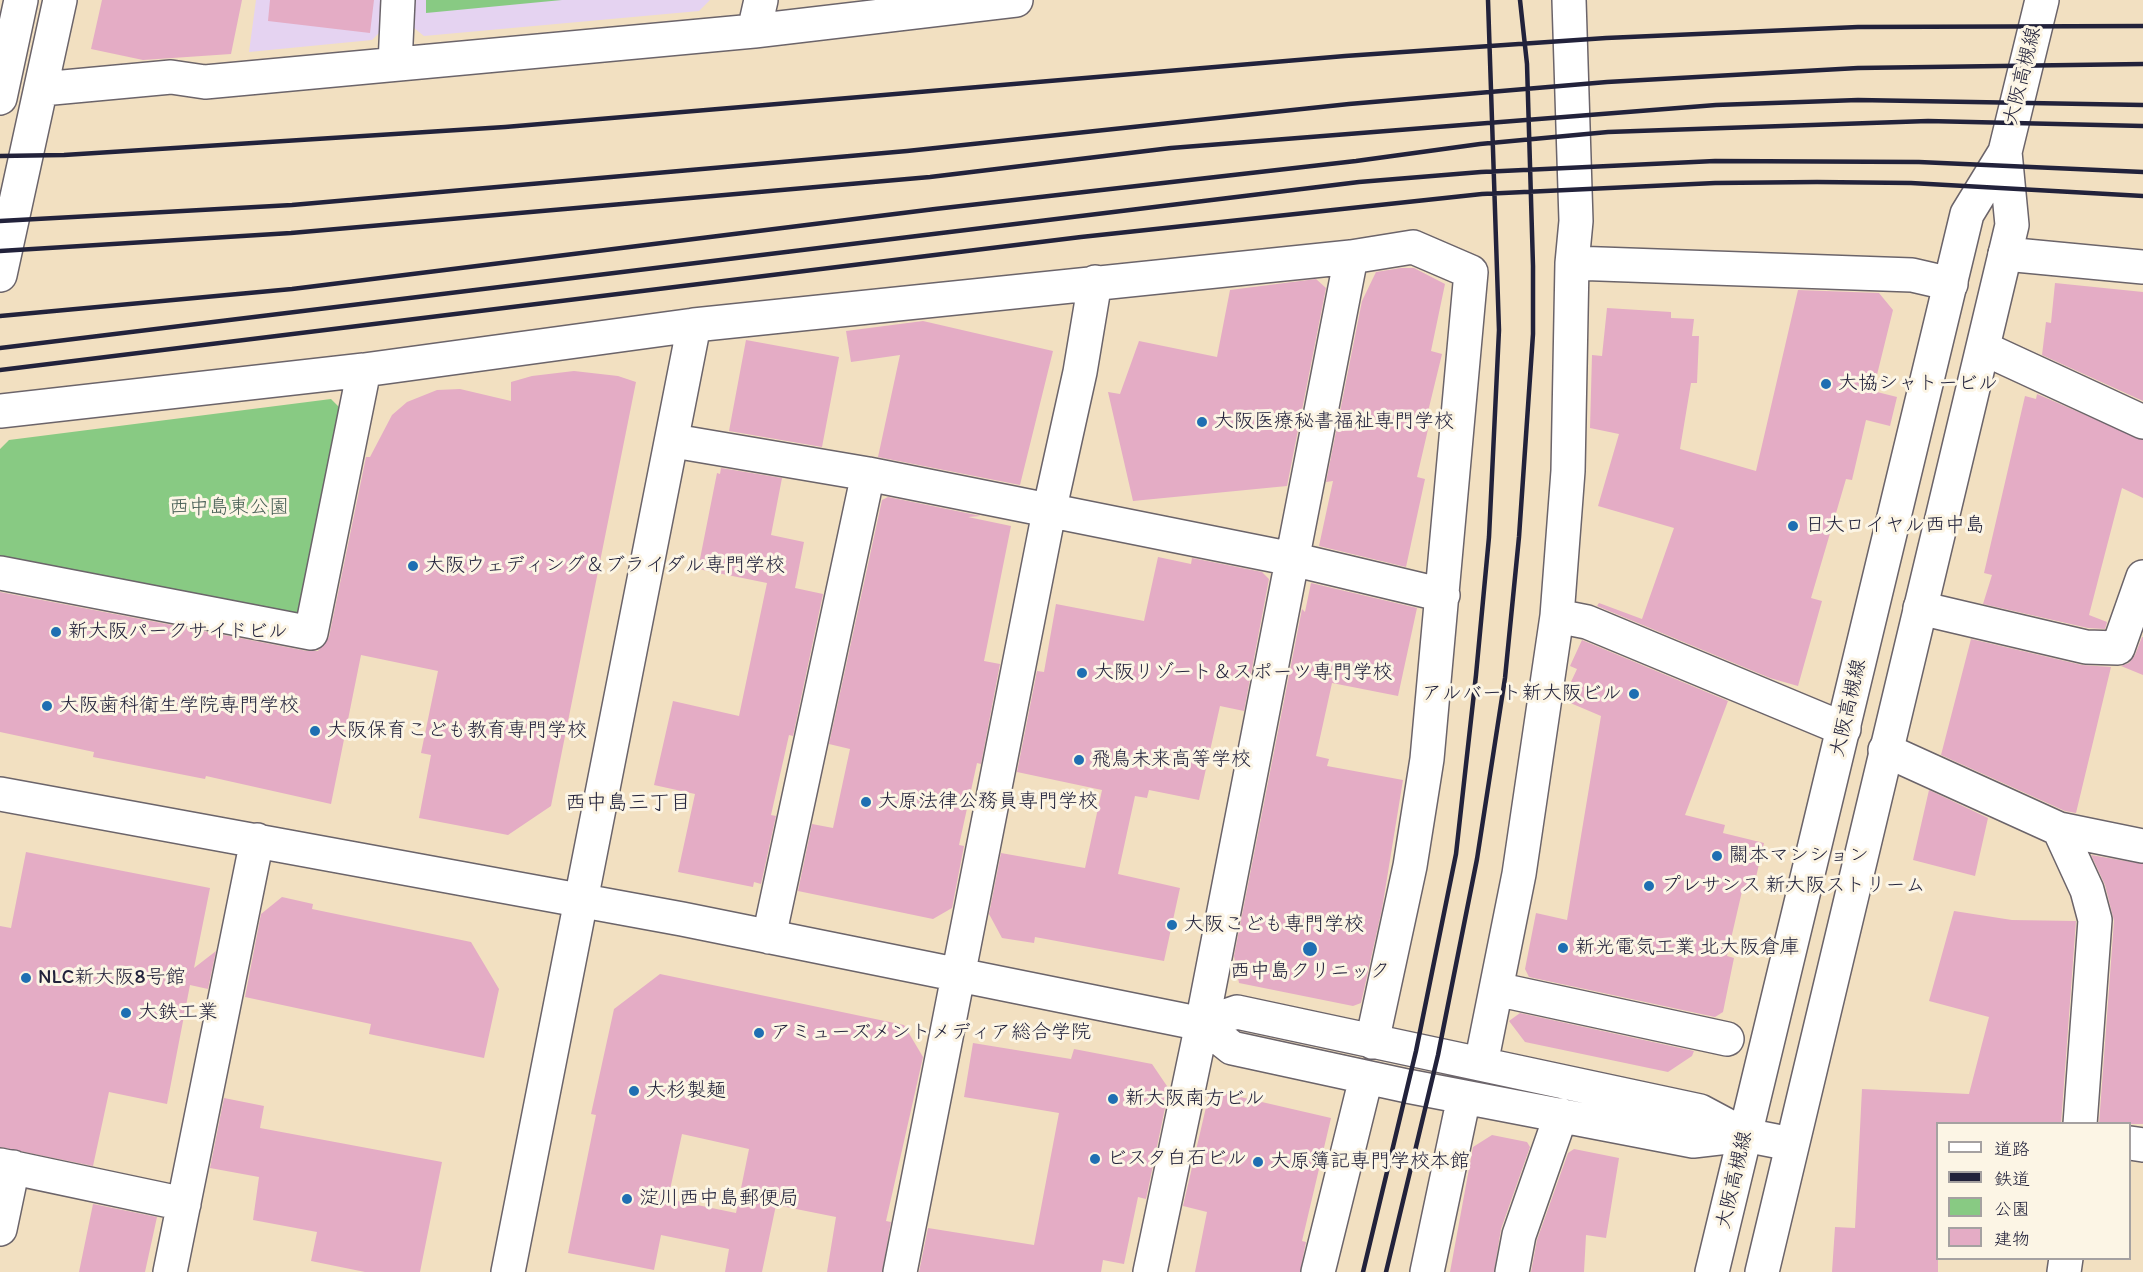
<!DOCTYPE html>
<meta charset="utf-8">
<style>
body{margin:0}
#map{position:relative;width:2143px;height:1272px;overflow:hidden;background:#f2e0c1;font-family:Itim,"Klee One",sans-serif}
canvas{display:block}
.legend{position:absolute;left:1936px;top:1122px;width:195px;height:138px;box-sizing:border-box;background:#fcf5e5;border:2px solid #a5a1a1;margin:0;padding:8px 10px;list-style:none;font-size:18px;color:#22223b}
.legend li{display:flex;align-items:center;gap:12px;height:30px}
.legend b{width:30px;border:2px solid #a5a1a1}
</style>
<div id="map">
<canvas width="2143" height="1272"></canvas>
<ul class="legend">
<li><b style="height:8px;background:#fff"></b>道路</li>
<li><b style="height:8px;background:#22223b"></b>鉄道</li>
<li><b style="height:16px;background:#88ca83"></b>公園</li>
<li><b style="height:16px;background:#e4acc5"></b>建物</li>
</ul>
</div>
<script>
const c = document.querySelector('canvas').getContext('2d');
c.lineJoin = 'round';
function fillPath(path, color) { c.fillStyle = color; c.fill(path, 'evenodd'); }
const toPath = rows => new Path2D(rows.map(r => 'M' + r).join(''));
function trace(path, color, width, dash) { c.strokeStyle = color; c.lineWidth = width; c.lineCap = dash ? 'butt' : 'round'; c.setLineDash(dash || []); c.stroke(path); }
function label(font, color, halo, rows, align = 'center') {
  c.font = font + ' Itim,"Klee One",sans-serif'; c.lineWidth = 6; c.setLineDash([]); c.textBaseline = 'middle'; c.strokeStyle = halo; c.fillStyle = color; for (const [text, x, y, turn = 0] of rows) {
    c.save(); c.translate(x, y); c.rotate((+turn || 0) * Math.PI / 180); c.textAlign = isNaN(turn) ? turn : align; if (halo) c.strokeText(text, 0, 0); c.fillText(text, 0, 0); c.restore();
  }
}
fillPath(toPath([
 [256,0,386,0,384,28,372,40,249,52],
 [411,0,710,0,699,11,424,36,409,24]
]), '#e5d3f1');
fillPath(toPath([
 [426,0,562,0,426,13],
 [331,399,346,414,304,620,0,562,0,449,9,440]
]), '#88ca83');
fillPath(toPath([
 [102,0,242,0,231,54,143,60,91,49],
 [270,0,374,0,370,33,268,21],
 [1401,268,1414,268,1445,284,1431,351,1442,354,1425,424,1429,425,1417,477,1425,479,1406,567,1319,546,1333,481,1326,482,1362,301,1376,272],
 [1316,279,1326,288,1287,486,1133,501,1108,392,1120,394,1139,341,1217,357,1230,290],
 [2055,283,2143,292,2143,401,2042,355,2046,322,2051,323],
 [1798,290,1879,293,1893,310,1873,391,1897,397,1890,426,1866,420,1852,480,1846,479,1811,598,1822,601,1798,686,1770,678,1597,606,1599,603,1642,619,1674,528,1598,506,1619,434,1590,428,1592,355,1602,356,1607,308,1671,312,1671,318,1694,319,1692,336,1699,336,1697,383,1691,383,1680,449,1756,471],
 [923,321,1053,351,1020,485,878,457,900,355,851,362,846,331],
 [746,340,839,357,822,447,729,431],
 [574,371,618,376,636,382,551,806,508,835,419,818,431,755,421,753,438,671,361,655,331,804,206,776,205,779,93,757,94,752,0,732,0,592,307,651,318,651,329,637,366,457,370,457,392,415,407,402,437,390,460,389,511,401,511,382,532,376],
 [2037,394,2143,440,2143,498,2122,488,2089,615,2107,622,2105,629,2088,628,1983,604,1992,575,1984,573,2025,396,2036,399],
 [721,468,782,478,771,535,804,542,795,588,823,594,793,736,789,735,771,815,776,816,761,884,754,882,753,887,678,872,695,794,654,785,673,701,739,716,767,583,698,569,717,473,720,474],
 [888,497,981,516,968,517,1011,526,984,661,1000,664,981,764,977,763,959,845,964,846,952,908,933,919,798,891,812,824,833,828,850,749,829,744,882,500],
 [1158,557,1191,564,1192,558,1262,572,1269,579,1244,711,1220,706,1199,800,1149,790,1147,798,1135,796,1118,874,1180,888,1164,961,1035,937,1034,943,1002,938,989,914,1001,853,1085,868,1102,790,1017,772,1037,671,1044,672,1056,604,1144,621],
 [1311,583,1417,608,1398,696,1332,683,1316,756,1329,759,1327,766,1403,780,1382,909,1361,1003,1353,1006,1239,983,1234,956,1302,609,1305,612],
 [2142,637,2143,637,2143,675,2121,666,2129,663,2135,655],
 [1971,639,2082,665,2111,667,2076,813,2065,811,1941,755],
 [1582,640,1728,701,1685,815,1725,825,1723,833,1764,843,1753,890,1743,887,1727,956,1734,958,1723,1012,1715,1017,1529,977,1525,969,1536,913,1567,920,1601,716,1568,702,1575,685,1570,684,1577,669,1570,666],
 [1929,790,1988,818,1975,876,1913,860],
 [26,852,210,888,194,968,216,951,208,989,190,985,167,1104,109,1092,93,1166,0,1147,0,926,11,928],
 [2091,855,2143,864,2143,1124,2099,1124,2114,921,2105,885],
 [282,897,313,904,312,909,471,942,499,989,484,1058,369,1034,371,1024,245,997,261,914],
 [1954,911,2012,920,2076,921,2061,1124,1938,1124,1938,1272,1832,1272,1835,1227,1855,1228,1862,1089,1969,1094,1989,1017,1929,1001],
 [660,974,904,1025,923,1057,886,1221,891,1222,882,1272,827,1272,836,1217,776,1205,762,1272,725,1272,729,1249,661,1235,654,1270,568,1253,596,1115,591,1114,614,1009],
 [682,1134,749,1149,736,1213,668,1199],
 [1520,1013,1694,1051,1692,1056,1668,1072,1525,1042,1509,1021],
 [973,1043,1071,1059,1074,1049,1152,1064,1169,1089,1146,1199,1138,1197,1124,1264,1103,1260,1101,1272,919,1272,928,1228,1034,1245,1059,1113,964,1097],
 [1210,1090,1331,1118,1302,1241,1306,1242,1300,1272,1195,1272,1207,1212,1183,1206],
 [224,1098,264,1106,260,1128,442,1162,420,1272,365,1272,311,1261,317,1232,253,1220,259,1177,210,1168],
 [1492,1135,1527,1142,1530,1147,1501,1229,1494,1272,1450,1272,1473,1147],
 [1574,1149,1619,1158,1606,1238,1586,1235,1584,1272,1531,1272,1537,1240,1568,1153],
 [93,1204,157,1217,145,1272,79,1272]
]), '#e4acc5');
const minor = toPath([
 [754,31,761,0],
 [395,64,398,0],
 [42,89,171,77,205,82,754,31,1016,0],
 [0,98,21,0],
 [2005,254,2143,267],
 [1572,263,1912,275,1951,284],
 [0,275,60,0],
 [1985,349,2143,422],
 [0,411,364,370,694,325],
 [674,441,868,474,1292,559,1443,595],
 [0,573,311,633,364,370],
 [1920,608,2086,647,2118,648,2143,577],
 [1557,616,1587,622,1844,729],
 [1885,750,2059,829,2143,846],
 [0,794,682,919,1202,1024,1232,1048,1407,1086,1693,1141,1745,1135,1791,1144],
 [2059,829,2087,890,2095,920,2080,1124],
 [769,937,868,474],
 [1496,989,1727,1039],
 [1202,1024,1237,1012,1700,1111,1745,1135],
 [1481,1064,1519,874,1557,616,1568,471,1572,263,1576,221,1569,0],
 [2130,1143,2143,1145],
 [0,1165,184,1204],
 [0,1229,13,1167],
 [170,1272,257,840],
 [508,1272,694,325,1351,257,1413,247,1471,272,1427,759,1410,866,1372,1042],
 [900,1272,1049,512,1080,372,1095,282],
 [1150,1272,1202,1024,1351,257],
 [1318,1272,1366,1078],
 [1427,1272,1464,1097],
 [1512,1272,1519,1235,1561,1115],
 [2064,1272,2066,1258]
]);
const major = toPath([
 [1712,1272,1967,214,2005,152,2042,0],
 [1762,1272,2012,225,2005,152]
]);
trace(minor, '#6b646a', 36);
trace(major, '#6b646a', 36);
trace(minor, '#fff', 33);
trace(major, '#fff', 33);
trace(toPath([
 [0,156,64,155,505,127,1345,56,1606,38,1858,27,2143,26],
 [0,221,292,205,907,151,1349,104,1607,82,1858,68,2143,64],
 [0,251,291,233,930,177,1171,148,1716,105,1858,100,2143,105],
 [0,316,292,289,935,209,1356,161,1480,144,1608,132,1928,121,2143,126],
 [0,348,1359,182,1481,172,1715,161,1919,162,2143,172],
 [0,370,1081,237,1482,194,1715,183,1817,182,1911,183,2143,196],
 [1363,1272,1416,1051,1456,854,1476,675,1489,537,1499,330,1488,0],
 [1386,1272,1438,1055,1477,859,1505,678,1519,537,1533,334,1533,266,1527,64,1520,0]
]), '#22223b', 4.5);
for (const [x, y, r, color] of [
 [1826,384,6,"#1f6fb2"],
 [1202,422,6,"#1f6fb2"],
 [1793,526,6,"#1f6fb2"],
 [413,566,6,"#1f6fb2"],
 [56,632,6,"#1f6fb2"],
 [1082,673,6,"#1f6fb2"],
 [1634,694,6,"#1f6fb2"],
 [47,706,6,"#1f6fb2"],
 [315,731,6,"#1f6fb2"],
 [1079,760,6,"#1f6fb2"],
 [866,802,6,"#1f6fb2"],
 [1717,856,6,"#1f6fb2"],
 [1649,886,6,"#1f6fb2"],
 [1172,925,6,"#1f6fb2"],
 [1563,948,6,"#1f6fb2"],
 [1310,949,8,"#1f6fb2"],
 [26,978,6,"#1f6fb2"],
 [126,1013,6,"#1f6fb2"],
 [759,1033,6,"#1f6fb2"],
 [634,1091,6,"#1f6fb2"],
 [1113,1099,6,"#1f6fb2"],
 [1095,1159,6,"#1f6fb2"],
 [1258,1162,6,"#1f6fb2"],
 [627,1199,6,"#1f6fb2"]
]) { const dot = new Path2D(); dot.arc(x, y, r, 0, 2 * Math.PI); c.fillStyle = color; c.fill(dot); trace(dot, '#fcf5e5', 2); }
label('20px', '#22223b', '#fcf5e5', [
 ["大阪高槻線",2023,76,-76],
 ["大阪高槻線",1849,708,-77],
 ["大阪高槻線",1735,1180,-77]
]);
label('20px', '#22223b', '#fcf5e5', [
 ["大協シャトービル",1838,384],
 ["大阪医療秘書福祉専門学校",1214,422],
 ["日大ロイヤル西中島",1805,526],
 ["大阪ウェディング＆ブライダル専門学校",425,566],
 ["新大阪パークサイドビル",68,632],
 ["大阪リゾート＆スポーツ専門学校",1094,673],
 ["アルバート新大阪ビル",1622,694,"right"],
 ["大阪歯科衛生学院専門学校",59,706],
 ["大阪保育こども教育専門学校",327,731],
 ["飛鳥未来高等学校",1091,760],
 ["大原法律公務員専門学校",878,802],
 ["關本マンション",1729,856],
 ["プレサンス 新大阪ストリーム",1661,886],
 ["大阪こども専門学校",1184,925],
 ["新光電気工業 北大阪倉庫",1575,948],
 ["西中島クリニック",1310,972,"center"],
 ["NLC新大阪8号館",38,978],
 ["大鉄工業",138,1013],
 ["アミューズメントメディア総合学院",771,1033],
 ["大杉製麺",646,1091],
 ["新大阪南方ビル",1125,1099],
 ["ビスタ白石ビル",1107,1159],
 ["大原簿記専門学校本館",1270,1162],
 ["淀川西中島郵便局",639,1199]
], 'left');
label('20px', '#465d54', '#fcf5e5', [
 ["西中島東公園",229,508]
]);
label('21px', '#22223b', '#fcf5e5', [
 ["西中島三丁目",628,804]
]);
</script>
